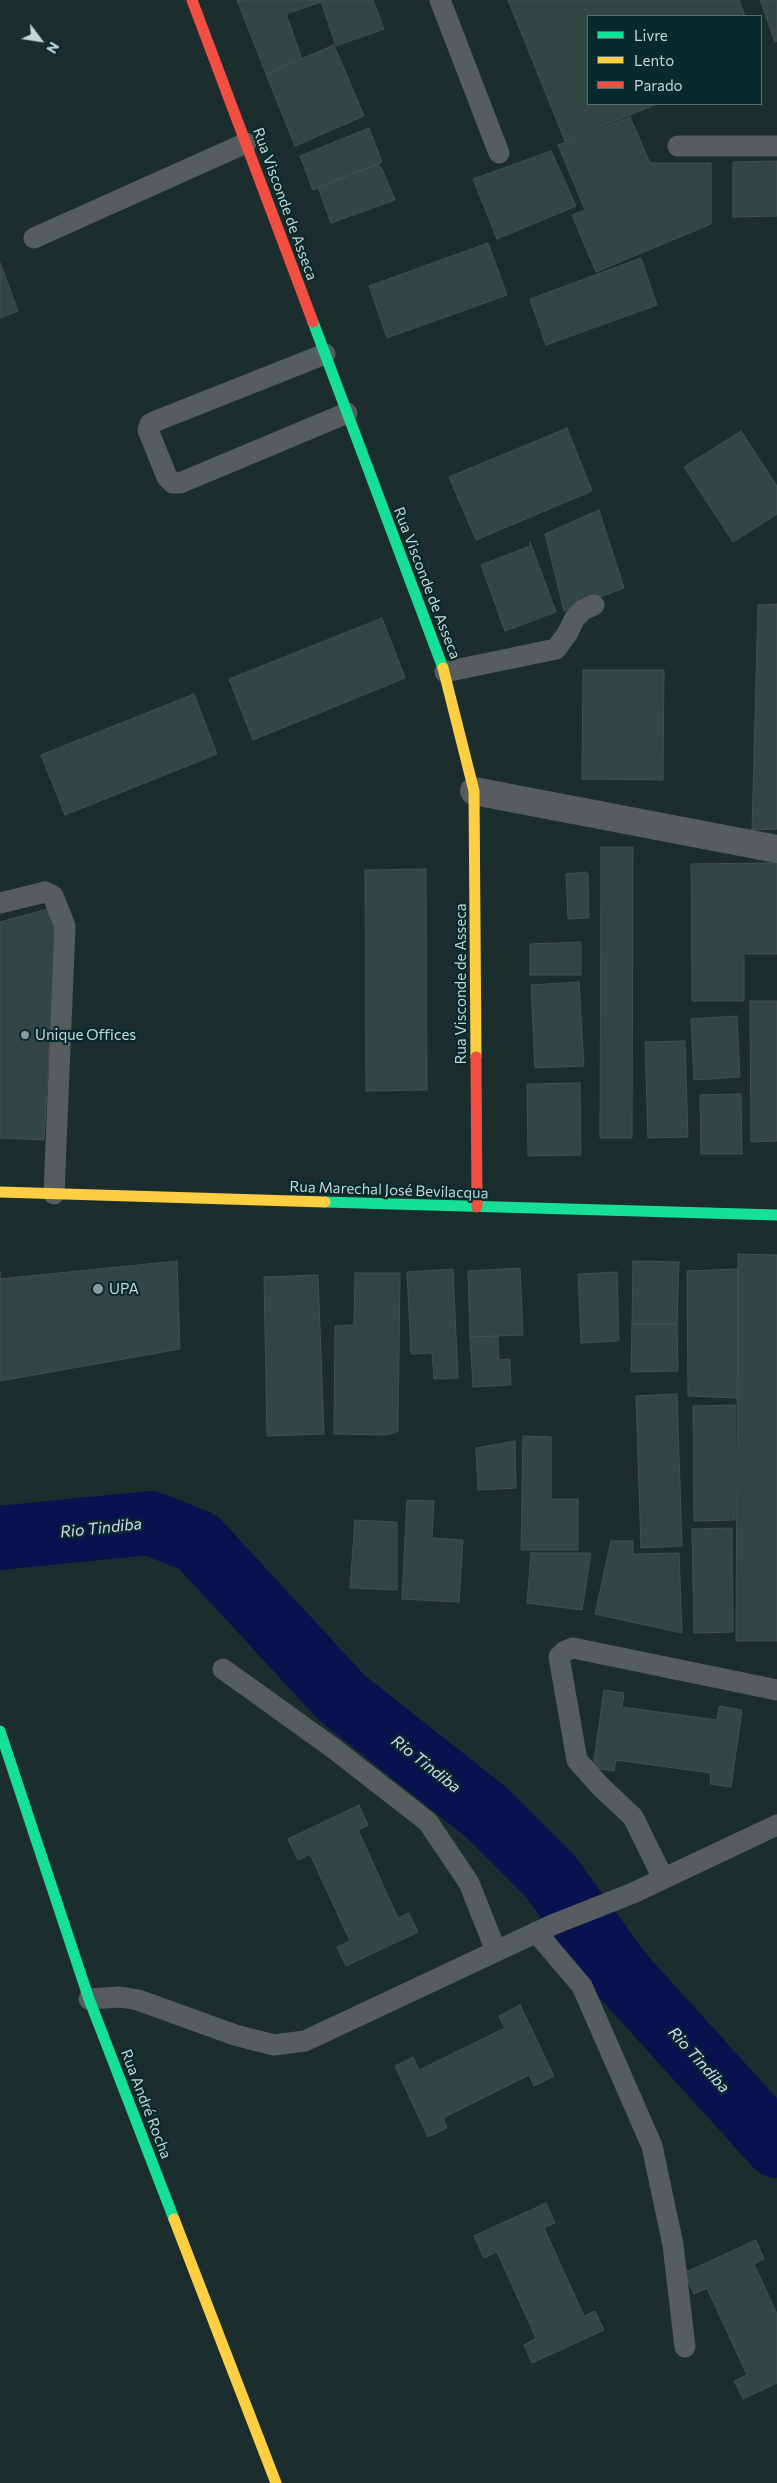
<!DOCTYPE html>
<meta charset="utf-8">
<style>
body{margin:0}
#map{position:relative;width:777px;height:2483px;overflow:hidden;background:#1c2d2e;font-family:Commissioner,sans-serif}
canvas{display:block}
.legend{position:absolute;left:587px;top:15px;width:175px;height:90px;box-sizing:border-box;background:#092a2c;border:1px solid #546f70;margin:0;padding:6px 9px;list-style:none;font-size:15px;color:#c5d6d7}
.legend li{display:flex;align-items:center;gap:10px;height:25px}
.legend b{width:25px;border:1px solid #546f70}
.north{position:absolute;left:15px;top:15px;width:50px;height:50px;-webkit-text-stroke:4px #092a2c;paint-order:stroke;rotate:121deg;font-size:14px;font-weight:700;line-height:20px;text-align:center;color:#c5d6d7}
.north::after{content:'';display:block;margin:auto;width:18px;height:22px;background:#c5d6d7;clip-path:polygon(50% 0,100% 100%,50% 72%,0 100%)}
</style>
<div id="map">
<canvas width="777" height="2483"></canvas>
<ul class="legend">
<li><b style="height:6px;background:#16e098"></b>Livre</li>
<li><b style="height:6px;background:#ffcf43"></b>Lento</li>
<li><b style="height:6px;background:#f24e42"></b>Parado</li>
</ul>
<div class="north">N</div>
</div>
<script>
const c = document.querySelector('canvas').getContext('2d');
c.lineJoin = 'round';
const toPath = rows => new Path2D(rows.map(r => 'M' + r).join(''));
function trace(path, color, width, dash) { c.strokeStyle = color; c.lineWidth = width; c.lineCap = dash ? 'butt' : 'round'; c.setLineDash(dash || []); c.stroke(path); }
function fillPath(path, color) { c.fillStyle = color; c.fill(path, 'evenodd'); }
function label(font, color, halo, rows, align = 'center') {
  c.font = font + ' Commissioner,sans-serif'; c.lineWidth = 4.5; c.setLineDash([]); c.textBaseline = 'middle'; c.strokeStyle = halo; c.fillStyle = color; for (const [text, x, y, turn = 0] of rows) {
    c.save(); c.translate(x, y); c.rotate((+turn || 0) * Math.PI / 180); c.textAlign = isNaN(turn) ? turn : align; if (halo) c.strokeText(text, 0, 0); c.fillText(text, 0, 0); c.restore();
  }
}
trace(toPath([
 [0,1538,150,1523,198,1542,342,1698,486,1812,550,1876,622,1975,777,2146]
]), '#08124f', 64);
const building = toPath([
 [237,0,373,0,384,29,336,46,321,2,286,14,302,59,266,74,237,0],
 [508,0,739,0,745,16,588,16,588,104,657,104,565,141,508,0],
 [760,0,777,0,777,41,775,42,760,0],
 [334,45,364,116,295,146,266,74,334,45],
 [630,117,650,163,711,163,711,224,596,272,572,215,585,210,558,145,630,117],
 [369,128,382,162,313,190,300,156,369,128],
 [551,151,576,206,497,239,473,179,551,151],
 [777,161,777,216,733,217,733,162,777,161],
 [378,164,382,169,395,200,331,223,318,187,378,164],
 [488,243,507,295,387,338,369,286,488,243],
 [641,258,657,305,546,345,530,299,641,258],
 [0,263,18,311,0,318,0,263],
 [567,428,592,491,476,540,449,477,567,428],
 [741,431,777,486,777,514,733,542,684,467,741,431],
 [599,510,624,588,564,611,545,534,599,510],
 [530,542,556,612,505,631,481,565,530,546,530,542],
 [777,604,777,829,752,830,758,605,777,604],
 [382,618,405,678,253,740,229,679,382,618],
 [583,670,664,670,663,780,582,779,583,670],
 [194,694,217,754,65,815,41,755,194,694],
 [601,847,633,847,632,1138,600,1138,601,847],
 [777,863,777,954,744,954,744,1001,692,1001,691,864,777,863],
 [426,869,427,1090,366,1091,365,870,426,869],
 [586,872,588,874,589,918,568,919,566,874,586,872],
 [48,909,56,932,44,1140,0,1138,0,922,48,909],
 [581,942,581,975,530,975,530,944,581,942],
 [579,982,584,1066,535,1068,531,985,579,982],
 [750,1001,777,1001,777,1141,751,1142,750,1001],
 [737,1016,740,1077,694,1080,691,1019,737,1016],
 [685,1041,688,1137,648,1138,645,1042,685,1041],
 [580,1083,581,1155,528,1156,527,1084,580,1083],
 [741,1094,742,1154,701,1154,700,1095,741,1094],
 [738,1254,777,1255,777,1641,736,1641,738,1254],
 [177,1261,180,1349,0,1381,0,1271,0,1279,177,1261],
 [633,1261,679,1262,677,1324,632,1324,633,1261],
 [520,1268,523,1335,470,1337,468,1271,520,1268],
 [453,1269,458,1378,434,1379,432,1353,411,1354,407,1272,453,1269],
 [738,1269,738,1398,688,1396,687,1271,738,1269],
 [617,1272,619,1341,581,1343,578,1274,617,1272],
 [355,1273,400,1273,398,1431,387,1435,334,1434,335,1326,354,1325,355,1273],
 [318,1275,324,1434,267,1436,264,1277,318,1275],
 [632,1324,677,1324,678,1371,631,1372,632,1324],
 [498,1336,499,1360,510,1359,511,1385,473,1387,470,1337,498,1336],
 [677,1394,682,1546,641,1548,636,1396,677,1394],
 [735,1405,735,1520,694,1521,693,1406,735,1405],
 [523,1436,551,1437,551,1499,578,1499,578,1550,521,1550,523,1436],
 [515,1441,516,1488,478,1490,476,1448,515,1441],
 [407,1500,434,1501,432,1538,463,1540,459,1602,402,1599,407,1500],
 [355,1520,397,1522,397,1590,350,1588,355,1520],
 [732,1528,733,1632,694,1633,692,1529,732,1528],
 [611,1541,633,1541,633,1554,679,1553,682,1633,595,1614,611,1541],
 [531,1553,591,1553,582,1610,527,1603,531,1553],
 [604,1690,624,1693,622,1707,717,1720,719,1706,742,1710,731,1787,710,1784,711,1773,616,1760,614,1771,593,1768,604,1690],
 [359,1805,368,1825,358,1830,398,1918,409,1913,418,1932,346,1966,337,1947,350,1941,310,1854,298,1860,288,1839,359,1805],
 [520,2005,554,2076,534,2086,529,2075,443,2118,447,2128,428,2137,395,2066,413,2057,419,2070,505,2028,499,2016,520,2005],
 [546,2203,555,2223,544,2228,584,2316,595,2311,604,2330,532,2363,524,2345,536,2338,497,2252,484,2258,474,2236,546,2203],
 [756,2240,764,2259,754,2264,777,2314,777,2383,743,2399,734,2381,747,2375,707,2288,694,2294,684,2273,756,2240]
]);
fillPath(building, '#324744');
trace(building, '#43504e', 1);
trace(toPath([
 [440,0,499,153],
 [678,146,777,146],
 [34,238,246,143],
 [325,354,156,421,150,424,148,430,167,477,173,483,180,483,347,413],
 [445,672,556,649,567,634,575,618,583,610,594,605],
 [0,903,45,892,53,896,65,926,54,1194],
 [223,1669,333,1748,428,1822,469,1883,496,1951],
 [663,1878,633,1817,600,1786,577,1760,559,1657,565,1651,573,1648,777,1690],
 [536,1932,582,1986,652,2146,673,2245,685,2347],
 [89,1999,120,1997,138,2000,235,2035,274,2045,305,2041,552,1925,633,1893,777,1825]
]), '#575d5e', 21);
trace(toPath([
 [474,791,777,849]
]), '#575d5e', 28);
trace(toPath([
 [313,322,443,668],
 [325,1202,777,1215],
 [0,1731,89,1999,174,2219]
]), '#16e098', 11);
trace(toPath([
 [443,668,474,791,476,1057],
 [0,1192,325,1202],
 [174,2219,276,2483]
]), '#ffcf43', 11);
trace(toPath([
 [192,0,313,322],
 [476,1057,477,1207]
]), '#f24e42', 11);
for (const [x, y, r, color] of [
 [25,1035,5,"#8a9b9c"],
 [98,1289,6,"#8a9b9c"]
]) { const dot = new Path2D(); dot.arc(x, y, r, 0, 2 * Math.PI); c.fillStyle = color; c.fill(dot); trace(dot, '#092a2c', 2); }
label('15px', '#c5d6d7', '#092a2c', [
 ["Rua Visconde de Asseca",285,204,70],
 ["Rua Visconde de Asseca",427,583,69],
 ["Rua Visconde de Asseca",461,984,-90],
 ["Rua Marechal José Bevilacqua",389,1190,2],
 ["Rua André Rocha",146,2104,69]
]);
label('15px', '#c5d6d7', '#092a2c', [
 ["Unique Offices",35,1035],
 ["UPA",109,1289]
], 'left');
label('italic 16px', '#d4ddf2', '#092a2c', [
 ["Rio Tindiba",101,1528,-6],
 ["Rio Tindiba",426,1764,38],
 ["Rio Tindiba",699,2060,48]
]);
</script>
